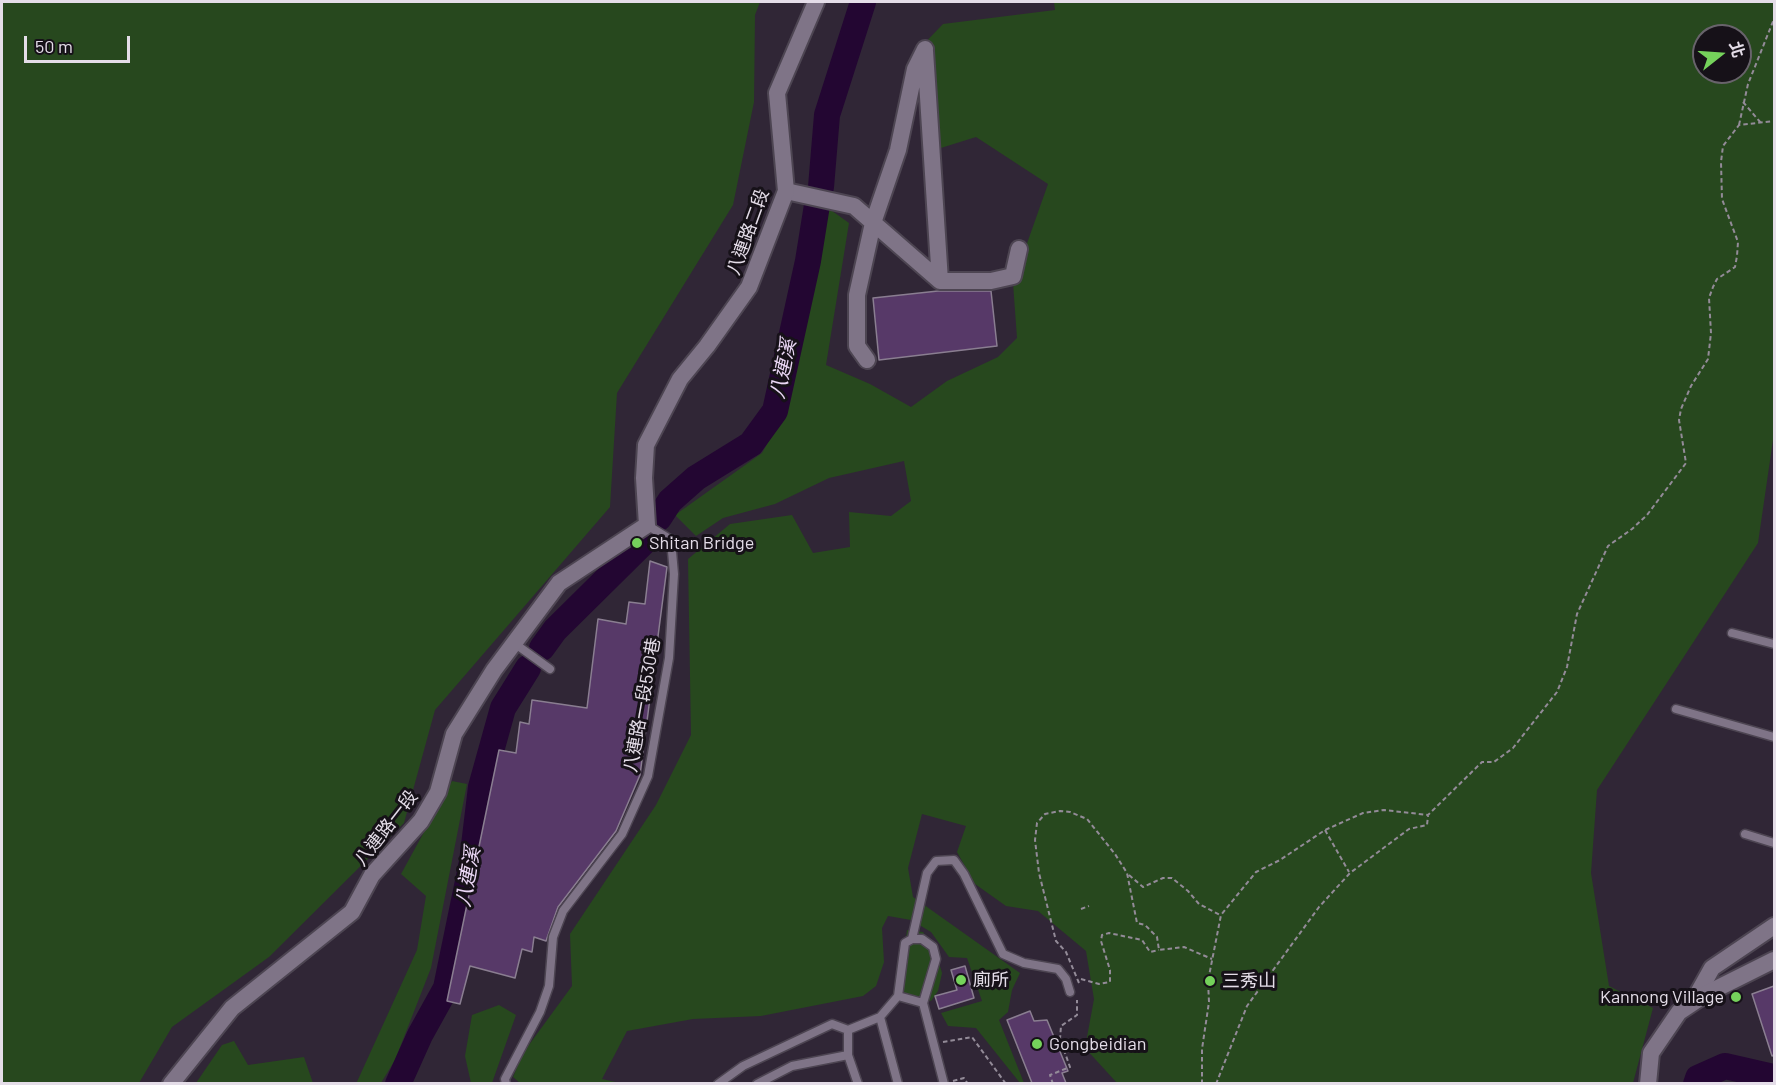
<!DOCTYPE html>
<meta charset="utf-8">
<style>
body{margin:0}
#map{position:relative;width:1776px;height:1085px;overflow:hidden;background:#302636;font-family:Barlow,"Noto Sans TC",sans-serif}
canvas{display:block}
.frame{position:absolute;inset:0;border:3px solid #e4dde8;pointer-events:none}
.north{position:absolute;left:1692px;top:24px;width:60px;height:60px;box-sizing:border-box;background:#161118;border:2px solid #68636b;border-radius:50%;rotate:73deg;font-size:16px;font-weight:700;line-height:24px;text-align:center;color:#e4dde8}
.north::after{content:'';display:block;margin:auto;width:21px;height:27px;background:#75d25b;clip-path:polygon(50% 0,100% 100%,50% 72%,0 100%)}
.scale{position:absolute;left:24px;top:36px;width:106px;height:27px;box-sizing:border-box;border:3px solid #e4dde8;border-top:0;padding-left:8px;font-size:18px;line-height:21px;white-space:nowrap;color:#e4dde8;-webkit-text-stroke:4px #161118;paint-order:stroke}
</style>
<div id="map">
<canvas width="1776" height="1085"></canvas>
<div class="frame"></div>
<div class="north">北</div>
<div class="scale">50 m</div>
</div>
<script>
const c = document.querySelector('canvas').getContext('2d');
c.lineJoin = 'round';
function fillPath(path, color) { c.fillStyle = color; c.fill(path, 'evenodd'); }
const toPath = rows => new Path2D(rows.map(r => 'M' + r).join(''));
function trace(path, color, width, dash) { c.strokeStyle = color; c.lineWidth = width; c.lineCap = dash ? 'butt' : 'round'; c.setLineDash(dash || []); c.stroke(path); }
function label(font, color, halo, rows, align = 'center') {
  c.font = font + ' Barlow,"Noto Sans TC",sans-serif'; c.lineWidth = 6; c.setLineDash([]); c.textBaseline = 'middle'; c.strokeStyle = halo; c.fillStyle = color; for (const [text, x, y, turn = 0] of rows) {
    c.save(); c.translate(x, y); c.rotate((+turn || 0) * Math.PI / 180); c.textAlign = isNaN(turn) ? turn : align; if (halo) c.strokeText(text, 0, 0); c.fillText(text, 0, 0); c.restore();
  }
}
fillPath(toPath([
 [2,2,760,2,755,15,754,102,733,205,617,393,610,507,435,710,404,823,269,957,172,1027,139,1083,2,1083],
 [1054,2,1774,2,1774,433,1758,543,1597,790,1591,873,1609,986,1653,1008,1633,1083,1117,1083,1085,1048,1094,999,1086,951,1038,911,1006,906,975,884,957,852,966,826,922,814,908,868,913,897,1020,973,1012,990,1008,1012,999,1020,1024,1083,1020,1083,976,1028,948,1026,941,1013,982,1001,967,958,949,957,931,932,911,920,888,916,882,928,884,962,876,986,863,996,761,1016,693,1019,627,1031,602,1079,620,1083,520,1083,513,1077,523,1053,572,986,570,934,656,805,691,735,688,559,730,524,792,515,813,553,850,547,849,512,891,516,911,501,904,461,829,478,775,504,723,518,696,536,675,515,762,453,788,407,828,208,849,223,826,365,870,384,911,407,947,381,998,357,1017,338,1013,283,1048,184,976,137,928,152,917,51,943,24,1055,10],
 [1704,36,1740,36,1740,72,1704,72],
 [452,781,467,784,431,968,395,1060,381,1083,356,1084,417,950,426,896,401,874],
 [907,930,923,932,937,956,942,973,938,991,931,1001,896,990,901,979],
 [499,1005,516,1015,492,1083,471,1083,465,1056,472,1015],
 [234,1041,248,1065,304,1057,313,1083,196,1083,222,1045]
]), '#27481e');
trace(toPath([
 [821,187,827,115,863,2],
 [659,518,670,501,696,478,751,444,775,411,808,261,817,205],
 [542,648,555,630,646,540],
 [398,1084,420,1035,446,988,472,862,481,787,503,708,528,668],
 [1696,1084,1698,1078,1725,1066,1774,1077]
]), '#230632', 26);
const building = toPath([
 [938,291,991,291,997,346,879,360,873,298,938,291],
 [650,561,667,567,640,775,616,831,558,907,546,941,534,937,532,952,522,949,515,978,470,966,460,1004,447,1001,499,750,516,753,520,722,529,724,532,700,587,708,598,619,626,624,629,602,645,604,650,561],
 [965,966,974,998,939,1009,935,996,957,990,951,970,965,966],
 [1774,986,1774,1055,1772,1056,1752,994,1774,986],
 [1030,1011,1034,1021,1047,1020,1068,1071,1062,1073,1066,1083,1032,1083,1007,1020,1030,1011]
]);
fillPath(building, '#573968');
trace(building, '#8a7e91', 1.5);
const service = toPath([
 [1732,633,1774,644],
 [514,643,550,669],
 [1676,709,1774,737],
 [1745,834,1774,843],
 [912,939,927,873,936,861,954,860,964,874,1003,954,1024,963,1058,969,1066,979,1070,992],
 [898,996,905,943,912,939,922,939,933,947,936,959,923,1003],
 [880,1017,898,996,923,1003,944,1084],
 [848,1030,880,1017,898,1084],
 [506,1084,505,1079,540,1012,549,986,553,937,563,911,622,834,648,776,669,658,674,574,671,540,647,525],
 [718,1084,743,1066,832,1024,848,1030,848,1055,858,1084],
 [757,1084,792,1066,848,1055]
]);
const minor = toPath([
 [925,51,940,281],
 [786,191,854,206,940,281,991,281,1013,276,1019,249],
 [867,360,857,346,857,295,873,223,898,150,915,69,925,49],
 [1693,1002,1712,968,1774,926]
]);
const tertiary = toPath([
 [171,1084,232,1008,352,912,372,875,421,821,438,792,454,734,494,670,559,583,647,525,644,478,646,445,680,379,707,346,749,287,786,191,777,93,816,2],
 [1648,1084,1651,1053,1679,1012,1706,994,1774,960]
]);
trace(service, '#4d4552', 11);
trace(minor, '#4d4552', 20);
trace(tertiary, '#4d4552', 20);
trace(toPath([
 [1743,102,1761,123],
 [1739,125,1748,84,1774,19],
 [1325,830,1349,872],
 [1129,875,1143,887,1163,878,1172,878,1188,891,1199,904,1220,915],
 [1081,909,1089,906],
 [1081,979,1099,984,1110,982,1110,970,1101,941,1102,935,1109,933,1142,940,1150,952,1159,950],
 [1079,983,1066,952,1056,941,1039,873,1035,840,1037,823,1045,814,1060,811,1070,812,1087,819,1115,854,1127,873,1137,923,1145,925,1157,937,1159,950,1184,947,1212,959],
 [943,1042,972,1037,1006,1084],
 [953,1081,964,1078,968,1084],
 [1053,1084,1050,1075,1070,1067,1060,1039,1061,1026,1077,1015,1077,1000],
 [1202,1084,1202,1049,1209,1002,1208,981,1221,915,1256,872,1280,860,1325,830,1363,813,1384,810,1428,815,1482,762,1494,762,1513,748,1557,692,1567,667,1577,614,1608,546,1632,529,1647,515,1686,463,1679,420,1681,409,1691,386,1708,359,1711,333,1709,298,1713,287,1717,279,1735,267,1737,256,1738,242,1722,199,1721,162,1723,146,1739,125,1774,121],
 [1216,1084,1247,1006,1319,907,1350,873,1409,829,1427,825,1428,816]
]), '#938b98', 2, [4.5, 3]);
trace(service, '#7f7487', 8);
trace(minor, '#7f7487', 16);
trace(tertiary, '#7f7487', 16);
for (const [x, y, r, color] of [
 [637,543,6,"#75d25b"],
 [961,980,6,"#75d25b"],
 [1210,981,6,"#75d25b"],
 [1736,997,6,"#75d25b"],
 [1037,1044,6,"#75d25b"]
]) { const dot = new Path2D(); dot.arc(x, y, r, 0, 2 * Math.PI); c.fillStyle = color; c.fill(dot); trace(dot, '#161118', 2); }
label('18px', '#e4dde8', '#161118', [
 ["八連路二段",748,232,-70],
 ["八連路一段530巷",642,705,-80],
 ["八連路一段",386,828,-52]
]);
label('18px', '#e4dde8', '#161118', [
 ["Shitan Bridge",649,543],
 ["廁所",973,980],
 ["三秀山",1222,981],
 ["Kannong Village",1724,997,"right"],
 ["Gongbeidian",1049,1044]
], 'left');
label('italic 20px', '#ead7f5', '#161118', [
 ["八連溪",783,369,-78],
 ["八連溪",468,877,-80]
]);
</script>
